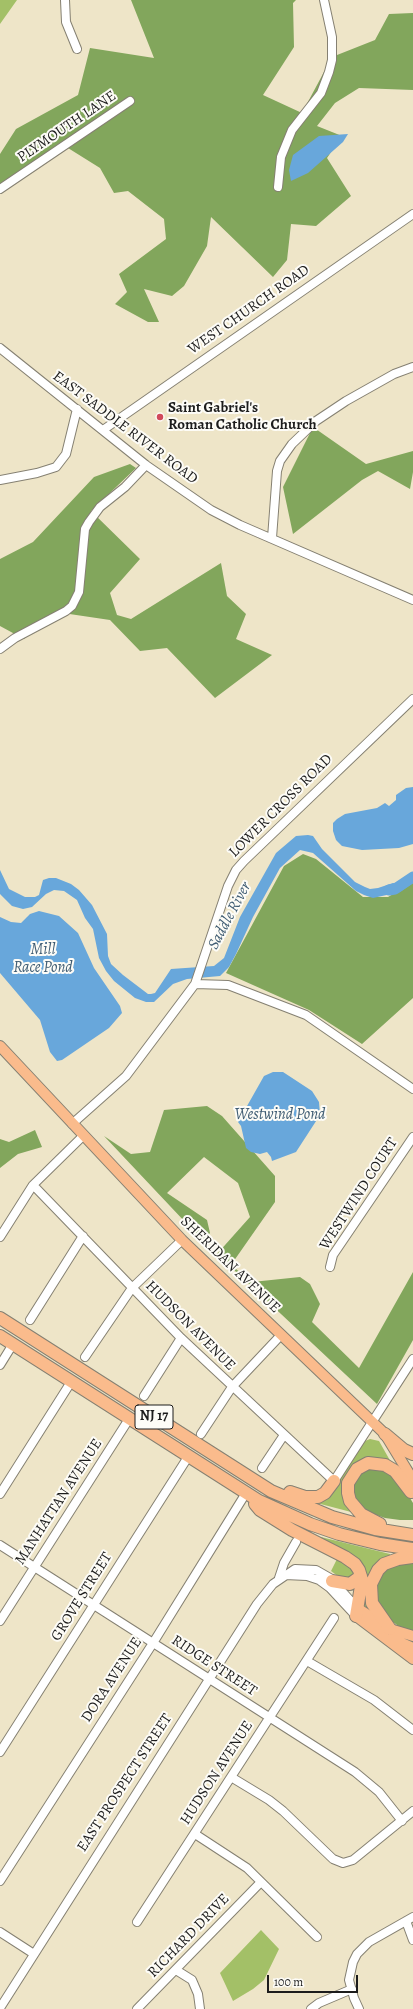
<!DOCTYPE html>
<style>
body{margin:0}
#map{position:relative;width:413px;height:2009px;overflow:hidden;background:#eee5c8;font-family:Alegreya,serif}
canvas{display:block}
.scale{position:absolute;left:267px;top:1975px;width:91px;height:18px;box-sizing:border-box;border:2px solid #1c1c1c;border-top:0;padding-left:5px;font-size:12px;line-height:14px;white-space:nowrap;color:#1c1c1c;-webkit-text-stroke:3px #fdfcf7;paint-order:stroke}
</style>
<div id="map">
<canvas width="413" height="2009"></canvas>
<div class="scale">100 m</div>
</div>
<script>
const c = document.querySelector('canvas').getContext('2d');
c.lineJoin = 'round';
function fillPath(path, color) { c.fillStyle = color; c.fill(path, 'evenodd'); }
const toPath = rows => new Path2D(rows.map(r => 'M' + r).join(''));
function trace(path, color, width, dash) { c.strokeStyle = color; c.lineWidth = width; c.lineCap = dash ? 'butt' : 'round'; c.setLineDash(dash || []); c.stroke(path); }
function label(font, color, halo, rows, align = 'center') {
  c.font = font + ' Alegreya,serif'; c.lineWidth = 4; c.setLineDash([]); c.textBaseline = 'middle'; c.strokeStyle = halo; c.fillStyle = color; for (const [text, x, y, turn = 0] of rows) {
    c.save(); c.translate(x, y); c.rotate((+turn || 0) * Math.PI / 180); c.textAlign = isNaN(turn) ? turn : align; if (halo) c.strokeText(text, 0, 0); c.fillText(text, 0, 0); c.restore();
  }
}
fillPath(toPath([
 [0,0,17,0,0,24],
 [370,1439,379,1441,392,1464,348,1503,351,1512,313,1502,332,1490,365,1441],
 [321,1537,390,1554,390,1557,373,1614,359,1605,365,1580,318,1539],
 [338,1557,356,1571,353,1579,339,1577,331,1571],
 [261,1930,279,1949,264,1980,253,1989,233,2001,220,1973]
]), '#a3c067');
fillPath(toPath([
 [131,0,296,0,293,3,294,47,263,95,302,113,332,57,375,40,389,14,413,13,413,90,359,88,335,103,317,126,342,136,327,158,351,196,316,226,291,224,287,260,273,277,211,217,207,246,184,286,172,296,144,289,159,322,148,322,115,304,127,292,119,274,166,239,164,219,128,191,114,193,100,168,60,143,0,185,0,154,16,129,78,95,90,48,154,58],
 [313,427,366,464,413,451,413,472,410,489,378,471,362,480,293,534,283,487],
 [130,464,136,468,91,511,140,559,110,593,117,615,131,619,221,563,227,596,246,614,236,639,272,655,215,698,167,648,140,651,110,620,56,612,24,639,0,626,0,559,33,542,94,477],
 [303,854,316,859,363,897,388,897,413,882,413,998,362,1044,309,1010,226,973,284,866],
 [207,1106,222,1116,275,1176,275,1202,231,1265,252,1282,300,1277,310,1284,320,1304,312,1322,359,1368,413,1272,413,1340,377,1404,217,1254,250,1217,238,1183,204,1157,167,1193,207,1220,210,1233,203,1241,104,1136,131,1154,150,1152,164,1110],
 [35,1130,42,1147,18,1154,0,1168,0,1139,9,1142],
 [364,1468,393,1470,413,1503,413,1520,400,1520,385,1518,362,1510,352,1496,353,1481],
 [413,1559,413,1637,389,1619,377,1601,377,1581,384,1570]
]), '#82a65c');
fillPath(toPath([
 [348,134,343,142,308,173,291,181,289,170,293,155,319,136],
 [413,787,413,844,399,848,362,850,342,846,336,840,333,831,333,823,337,819,345,814,377,808,385,803,389,806,396,800,396,795,406,788],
 [308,835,313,836,322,849,355,882,365,887,370,889,378,888,393,883,404,885,409,882,413,874,413,883,400,892,373,898,364,895,356,891,313,853,300,850,280,868,253,917,236,954,229,967,220,976,187,979,173,984,154,1002,146,1002,135,998,114,981,106,971,99,958,93,929,85,918,77,900,64,891,54,890,46,894,32,907,23,909,12,906,0,894,0,870,9,889,25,897,35,897,39,895,43,880,49,878,56,878,71,884,79,890,92,905,107,934,108,956,111,964,123,975,148,994,151,994,155,993,171,969,214,966,224,958,240,917,276,853,296,836],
 [39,911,59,916,78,933,94,968,120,1006,122,1013,109,1028,62,1060,57,1061,50,1052,40,1020,0,973,0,917,11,922,21,923,30,914],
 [273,1072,283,1072,312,1091,319,1102,320,1115,296,1152,272,1161,271,1157,267,1152,260,1154,251,1152,246,1148,241,1126,238,1122,264,1076]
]), '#68a7db');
trace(toPath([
 [389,890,395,889,413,877]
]), '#68a7db', 11);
const minor = toPath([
 [65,0,66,22,77,49],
 [278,187,281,157,292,130,321,93,329,72,332,60,332,37,324,0],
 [0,189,130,101],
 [0,348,146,465,211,510,240,525,413,600],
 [103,430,413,214],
 [0,480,37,473,56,467,66,454,77,409],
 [272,538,277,471,280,461,292,444,316,421,346,401,394,374,413,367],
 [0,649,15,638,66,611,72,606,79,592,85,529,89,522,100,507,125,487,146,465],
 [195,984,228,985,306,1015,413,1089],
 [72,1124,126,1076,195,984,228,886,236,870,244,861,413,699],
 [33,1185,181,1338,334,1481,413,1359],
 [0,1237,33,1185,83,1136],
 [330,1267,333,1255,413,1137],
 [30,1320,83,1236],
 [85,1357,132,1288,182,1240],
 [0,1365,13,1344],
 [144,1396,181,1338],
 [201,1434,232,1387,281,1335],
 [262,1468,284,1435],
 [0,1494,71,1382],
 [0,1545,355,1772,379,1792,402,1821],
 [285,1575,307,1576,319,1580,330,1588,356,1616],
 [279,1578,284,1563,296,1542],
 [0,1621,129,1419],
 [307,1661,374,1700,413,1730],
 [0,1752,188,1457],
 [231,1777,269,1800,283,1811,333,1859,343,1863,353,1860,413,1811],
 [195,1834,247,1868,317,1937],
 [0,1881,153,1643,246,1493],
 [406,1921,413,1940],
 [137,1922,334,1618],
 [0,1932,34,1954],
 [176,1970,192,1980,198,1994,200,2009],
 [0,2008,257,1604,273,1584,295,1569,316,1570,330,1578,357,1608],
 [137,2009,260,1883],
 [311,2009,319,2003,352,1989],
 [359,2009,354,1998,349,1980,353,1962,357,1954,369,1942,413,1917]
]);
const major = toPath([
 [0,1046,182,1240,385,1434,413,1480],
 [357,1608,390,1629,413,1636],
 [356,1616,413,1659],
 [393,1639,413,1648]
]);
const highway = toPath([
 [0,1318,271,1491,332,1517,375,1529,413,1535],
 [0,1336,259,1501,310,1524,339,1534,380,1544,413,1549],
 [385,1434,404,1450,413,1454],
 [290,1492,305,1497,318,1497,325,1493,334,1481],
 [255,1504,260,1510,292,1530,345,1557,355,1564,359,1570,362,1580,356,1616],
 [380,1524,361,1514,350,1501,348,1493,348,1483,357,1469,368,1463,385,1465,395,1471,411,1492],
 [332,1581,350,1584,361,1576],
 [390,1629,372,1603,371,1584,378,1570,384,1564,398,1559,413,1557]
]);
trace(minor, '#858072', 10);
trace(major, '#858072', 12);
trace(highway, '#858072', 14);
trace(minor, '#fff', 8);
trace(major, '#fabb8c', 10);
trace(highway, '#fabb8c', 12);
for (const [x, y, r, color] of [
 [160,417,4,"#d1495b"]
]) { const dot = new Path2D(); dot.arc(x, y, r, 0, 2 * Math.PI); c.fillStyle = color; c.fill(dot); trace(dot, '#fdfcf7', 1.5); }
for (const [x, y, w] of [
 [154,1417,38]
]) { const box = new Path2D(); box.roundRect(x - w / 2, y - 12, w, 24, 3); c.fillStyle = '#fdfcf7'; c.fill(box); trace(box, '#1c1c1c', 1); }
label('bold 14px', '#1c1c1c', null, [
 ["NJ 17",154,1417]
]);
label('15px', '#1c1c1c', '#fdfcf7', [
 ["PLYMOUTH LANE",67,127,-34],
 ["WEST CHURCH ROAD",249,310,-35],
 ["EAST SADDLE RIVER ROAD",125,428,37],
 ["LOWER CROSS ROAD",281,806,-45],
 ["WESTWIND COURT",359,1194,-57],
 ["SHERIDAN AVENUE",230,1265,44],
 ["HUDSON AVENUE",190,1326,45],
 ["MANHATTAN AVENUE",59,1502,-57],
 ["GROVE STREET",82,1597,-58],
 ["RIDGE STREET",214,1666,33],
 ["DORA AVENUE",112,1680,-57],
 ["HUDSON AVENUE",217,1773,-57],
 ["EAST PROSPECT STREET",125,1783,-57],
 ["RICHARD DRIVE",189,1936,-46]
]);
label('bold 15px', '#1c1c1c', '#fdfcf7', [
 ["Saint Gabriel's",168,408],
 ["Roman Catholic Church",168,425]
], 'left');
label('italic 16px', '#3e5b72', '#fdfcf7', [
 ["Saddle River",230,916,-62],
 ["Mill",43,950],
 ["Race Pond",43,968],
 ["Westwind Pond",280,1115]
]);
</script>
